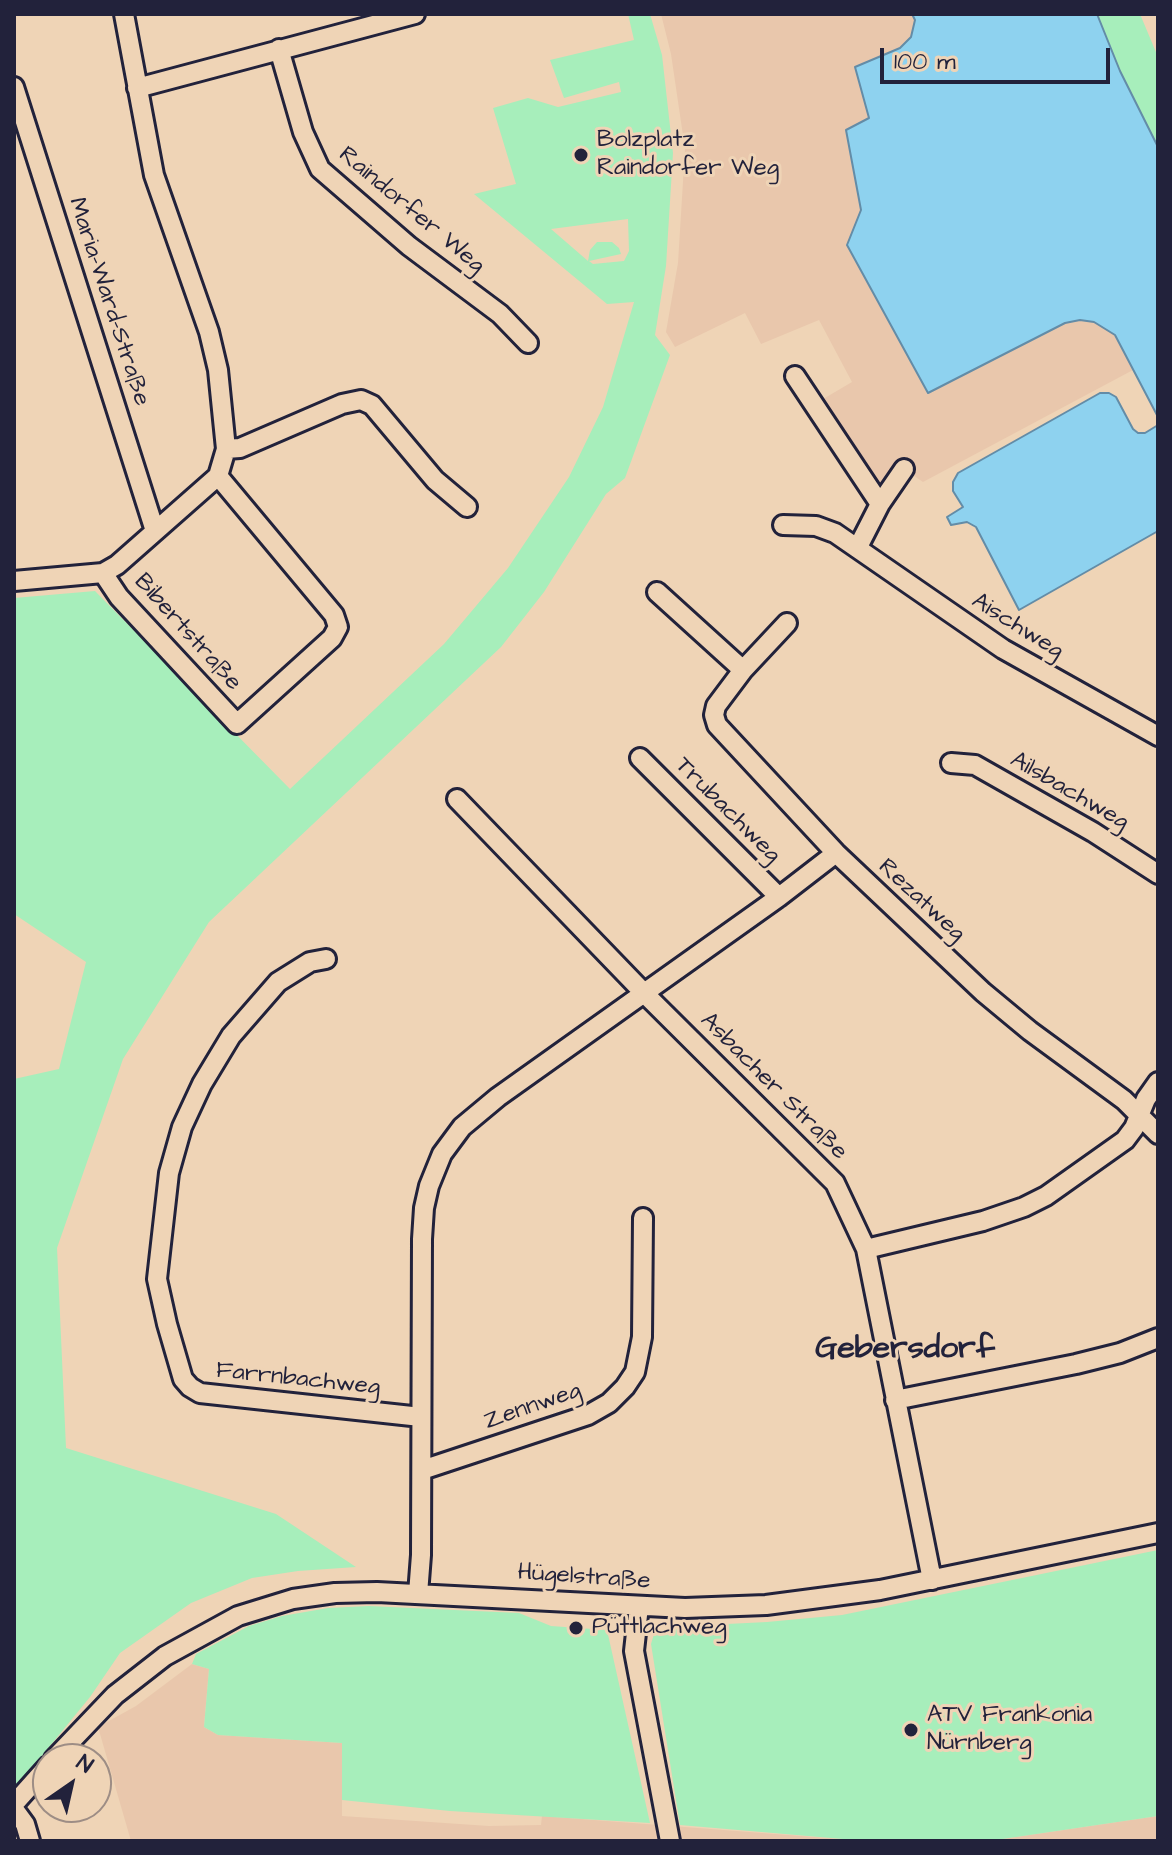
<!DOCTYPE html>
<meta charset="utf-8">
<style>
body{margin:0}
#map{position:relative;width:1172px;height:1855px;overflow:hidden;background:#efd4b6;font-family:"Architects Daughter",sans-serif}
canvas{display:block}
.frame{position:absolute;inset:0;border:16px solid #22223b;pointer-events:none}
.north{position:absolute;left:32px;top:1743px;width:80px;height:80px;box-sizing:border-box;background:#efd4b6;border:2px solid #9d8d85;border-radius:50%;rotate:34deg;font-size:22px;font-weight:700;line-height:32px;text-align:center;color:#22223b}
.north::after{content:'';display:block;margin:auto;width:28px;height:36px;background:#22223b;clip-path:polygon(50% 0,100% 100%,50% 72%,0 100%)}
.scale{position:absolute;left:880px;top:48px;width:230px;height:36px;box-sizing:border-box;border:4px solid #22223b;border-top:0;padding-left:10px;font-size:24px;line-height:28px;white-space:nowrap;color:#22223b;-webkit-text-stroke:6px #efd4b6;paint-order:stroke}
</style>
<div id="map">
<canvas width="1172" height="1855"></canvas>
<div class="frame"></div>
<div class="north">N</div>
<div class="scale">100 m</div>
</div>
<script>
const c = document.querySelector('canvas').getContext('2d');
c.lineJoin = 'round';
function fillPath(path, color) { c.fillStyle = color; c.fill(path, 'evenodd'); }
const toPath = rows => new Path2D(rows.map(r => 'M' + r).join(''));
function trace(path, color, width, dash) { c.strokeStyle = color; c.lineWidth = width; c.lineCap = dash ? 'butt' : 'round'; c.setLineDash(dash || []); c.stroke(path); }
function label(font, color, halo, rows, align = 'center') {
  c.font = font + ' "Architects Daughter",sans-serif'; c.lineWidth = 6; c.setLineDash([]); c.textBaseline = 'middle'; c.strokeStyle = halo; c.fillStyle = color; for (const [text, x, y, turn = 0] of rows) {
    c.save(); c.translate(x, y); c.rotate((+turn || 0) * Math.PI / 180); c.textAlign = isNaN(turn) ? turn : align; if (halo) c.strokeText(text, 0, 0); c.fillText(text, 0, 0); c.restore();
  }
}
fillPath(toPath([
 [661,14,912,14,915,20,911,37,900,48,856,67,869,118,846,130,861,210,847,245,928,393,1065,323,1080,320,1094,322,1115,335,1133,370,923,482,904,469,874,490,818,402,852,382,819,320,761,344,745,313,675,347,666,332,678,263,685,149,671,54],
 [192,1664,209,1669,204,1727,218,1735,342,1743,342,1816,489,1826,541,1825,542,1816,866,1841,131,1841,98,1727,136,1706],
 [1158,1816,1158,1841,989,1841]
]), '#e9c7ac');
fillPath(toPath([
 [628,14,650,14,662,55,673,153,666,266,655,335,670,355,625,478,606,494,544,592,501,647,209,922,123,1059,57,1248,66,1448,276,1514,356,1567,298,1571,252,1578,191,1603,120,1653,90,1697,14,1790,14,1079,59,1069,86,962,14,914,14,598,95,591,290,789,444,644,508,568,569,477,603,407,634,302,607,304,474,194,516,184,493,108,528,98,558,107,621,92,619,82,564,98,550,60,634,40],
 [628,219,629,251,624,261,593,264,589,261,621,254,619,248,612,242,597,242,590,250,588,261,551,229],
 [1097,14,1140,14,1158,57,1158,147,1120,71],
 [1158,1550,1158,1816,989,1841,866,1841,680,1825,651,1644,654,1634,667,1627,767,1622,842,1615],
 [369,1606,519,1613,551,1626,607,1630,650,1823,450,1811,342,1800,342,1743,218,1735,204,1727,209,1669,192,1664,196,1654,249,1626,282,1616,328,1608]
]), '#a7eebb');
const water = toPath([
 [912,14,1097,14,1120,71,1158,147,1158,417,1115,335,1094,322,1080,320,1065,323,928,393,847,245,861,210,846,130,869,118,855,67,900,48,911,37,915,20,912,14],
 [1100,393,1109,393,1116,397,1133,429,1138,433,1145,433,1158,425,1158,531,1019,610,976,527,967,522,951,525,947,517,963,507,953,491,953,482,958,473,1100,393]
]);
fillPath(water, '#8ed2ef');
trace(water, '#638ca7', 2);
const minor = toPath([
 [279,49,303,132,320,169,409,246,500,314,528,343],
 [14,87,155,531],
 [137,88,415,14],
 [795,376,880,504],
 [226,449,240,448,342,404,361,400,372,405,435,480,467,507],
 [783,525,816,526,835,533,1003,649,1158,736],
 [858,547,880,504,904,469],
 [103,573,119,597,237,724,332,638,338,627,334,615,218,476],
 [14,581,103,573,117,565,218,476,226,449,218,370,209,332,154,175,124,14],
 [657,592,743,670,716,706,714,715,717,725,836,853,983,992,1030,1031,1124,1100,1158,1134],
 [743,670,787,623],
 [640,758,779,897],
 [951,763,975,765,1093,832,1158,874],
 [457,799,644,993,835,1183,866,1249,932,1580],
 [326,959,310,962,278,982,231,1036,202,1084,182,1127,169,1173,157,1279,167,1324,183,1379,190,1387,200,1393,421,1417],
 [866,1249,983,1221,1024,1207,1046,1196,1125,1140,1134,1128,1146,1099,1158,1082],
 [895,1400,1076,1364,1120,1353,1158,1338],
 [422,1470,588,1415,609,1403,625,1387,635,1372,642,1337,643,1218],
 [418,1594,421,1555,422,1239,424,1208,429,1186,442,1154,462,1127,498,1097,779,897,836,853],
 [639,1606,634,1651,670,1841],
 [54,1759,115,1695,165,1656,238,1616,293,1599,335,1593,377,1592,685,1608,766,1605,880,1590,1158,1533],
 [14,1804,48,1766],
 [14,1809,25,1824,30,1841]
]);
trace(minor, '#22223b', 24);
trace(minor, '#efd4b6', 18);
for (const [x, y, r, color] of [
 [581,155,8,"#22223b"],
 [576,1628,8,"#22223b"],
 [911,1730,8,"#22223b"]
]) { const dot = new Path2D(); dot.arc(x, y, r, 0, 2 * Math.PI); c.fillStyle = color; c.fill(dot); trace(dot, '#efd4b6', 3); }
label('24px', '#22223b', '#efd4b6', [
 ["Bolzplatz",597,141],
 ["Raindorfer Weg",597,169],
 ["Püttlachweg",592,1628],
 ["ATV Frankonia",927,1716],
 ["Nürnberg",927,1744]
], 'left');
label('24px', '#22223b', '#efd4b6', [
 ["Raindorfer Weg",411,211,40],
 ["Maria-Ward-Straße",108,302,72],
 ["Aischweg",1017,627,32],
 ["Bibertstraße",187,633,48],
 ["Ailsbachweg",1069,792,30],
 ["Trubachweg",727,811,45],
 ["Rezatweg",921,901,43],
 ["Asbacher Straße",773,1087,45],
 ["Farrnbachweg",298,1380,6],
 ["Zennweg",533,1407,-19],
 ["Hügelstraße",584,1578,4]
]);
label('bold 32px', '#22223b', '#efd4b6', [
 ["Gebersdorf",905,1350]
]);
</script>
